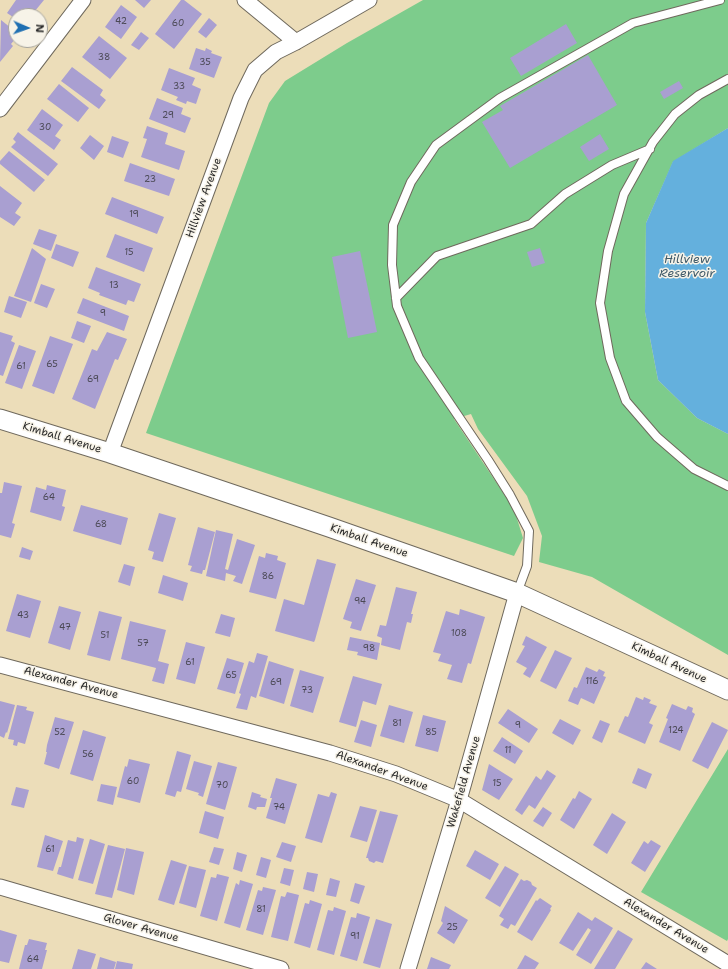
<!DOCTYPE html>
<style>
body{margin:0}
#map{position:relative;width:728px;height:969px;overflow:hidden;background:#ecddb9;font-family:"Shantell Sans",sans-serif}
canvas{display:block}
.north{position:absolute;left:8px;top:8px;width:40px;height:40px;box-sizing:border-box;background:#f7f3e8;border:1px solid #a5a39c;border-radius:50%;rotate:92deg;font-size:11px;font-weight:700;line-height:16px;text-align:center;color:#2b2b2b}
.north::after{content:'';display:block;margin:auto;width:14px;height:18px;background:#1f6fb2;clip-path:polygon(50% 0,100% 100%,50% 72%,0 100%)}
</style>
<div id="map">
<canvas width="728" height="969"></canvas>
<div class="north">N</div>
</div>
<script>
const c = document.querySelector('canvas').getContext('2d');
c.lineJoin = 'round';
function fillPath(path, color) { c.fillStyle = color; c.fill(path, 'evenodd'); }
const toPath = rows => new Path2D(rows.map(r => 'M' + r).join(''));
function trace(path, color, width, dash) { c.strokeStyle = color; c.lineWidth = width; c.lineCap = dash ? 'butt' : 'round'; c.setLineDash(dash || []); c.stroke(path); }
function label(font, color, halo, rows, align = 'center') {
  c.font = font + ' "Shantell Sans",sans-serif'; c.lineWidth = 3; c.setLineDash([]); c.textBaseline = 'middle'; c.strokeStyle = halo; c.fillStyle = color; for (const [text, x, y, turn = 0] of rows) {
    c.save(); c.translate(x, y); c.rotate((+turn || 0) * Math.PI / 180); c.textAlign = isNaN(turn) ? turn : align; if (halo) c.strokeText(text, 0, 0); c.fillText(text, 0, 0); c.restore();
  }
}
fillPath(toPath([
 [423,0,728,0,728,128,673,162,646,223,645,312,658,380,697,418,728,434,728,655,592,577,539,562,542,536,527,496,478,429,471,414,454,419,514,509,523,538,514,556,146,433,269,103,285,81,347,43],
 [728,749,728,939,727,941,641,892]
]), '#7dcc8c');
fillPath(toPath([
 [728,128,728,434,697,418,658,380,645,312,646,223,673,161]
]), '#64b0dd');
fillPath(toPath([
 [16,0,44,0,35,11,39,14,37,16,16,16,16,19,7,13],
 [135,0,151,0,144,8],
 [181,0,184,0,202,14,174,49,155,34],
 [121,5,137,17,121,39,105,27],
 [209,18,217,25,206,38,198,32],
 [1,20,16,32,16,38,11,44,13,46,0,62],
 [566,24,577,43,521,76,510,58],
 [141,32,149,38,139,50,131,45],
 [99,36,127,58,110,79,82,57],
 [196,48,205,51,206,48,212,51,211,53,222,57,214,78,189,69],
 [588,55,617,105,510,168,482,122,503,110,500,106],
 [72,67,103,90,100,95,106,100,99,109,61,81],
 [169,68,195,78,192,85,201,89,196,104,187,101,186,104,176,100,178,97,161,90],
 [679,81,683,88,664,99,660,92],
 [59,84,89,108,78,122,47,99],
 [157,98,183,108,181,114,191,118,185,133,149,119],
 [42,109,63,125,55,136,61,140,54,150,27,130],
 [147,126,168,133,165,144,185,151,179,170,141,157,147,139,143,138],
 [18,132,58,164,48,176,11,147,16,142,13,139],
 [600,134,609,149,589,161,580,147],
 [90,135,104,146,94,160,80,148],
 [112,136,129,142,123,158,107,152],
 [9,151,45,180,34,192,0,164,0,161],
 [130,163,175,179,169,196,124,181],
 [0,186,22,203,15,213,21,217,14,226,0,217],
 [112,197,164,217,157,234,105,214],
 [39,229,57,235,51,251,33,244],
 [115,234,153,248,144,272,106,257],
 [56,244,79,252,73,267,51,258],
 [32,248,46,259,31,302,14,296],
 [540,248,545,263,532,267,527,252],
 [360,251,377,332,348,338,332,257],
 [96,267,141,284,134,302,128,300,126,305,99,295,100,293,88,288],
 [41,284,55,289,47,308,34,303],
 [9,296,27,302,21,318,4,312],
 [83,298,129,316,124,331,77,313],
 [77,321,91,326,84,343,71,338],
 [0,332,13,336,11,341,15,343,3,376,0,375],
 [107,332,127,339,118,360,115,359,95,409,72,399,92,349,97,351],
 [50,336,73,344,54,394,32,386],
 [19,345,36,351,22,389,5,383],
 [4,482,22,486,12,523,15,524,11,538,0,535,0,493,2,493],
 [47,485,66,490,62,506,65,507,61,521,30,512,36,487,46,490],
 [81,505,128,518,121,545,73,531],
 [159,513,176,518,163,562,152,559,154,552,148,550],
 [198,527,215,532,205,570,203,570,202,574,190,571,192,566,188,565],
 [216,530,233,534,225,569,228,570,237,539,255,545,242,584,233,581,236,576,226,573,225,581,206,576],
 [22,547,33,551,30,560,19,557],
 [266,553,278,556,277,560,286,563,276,599,249,592,259,556,265,558],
 [317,559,336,564,315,640,314,642,275,631,284,599,304,605],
 [124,564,135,567,130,586,118,582],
 [163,575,188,583,183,601,158,593],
 [356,579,376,585,361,631,350,628,352,622,343,619],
 [396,587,417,592,411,614,413,614,411,623,407,622,400,650,381,645,382,638,377,636,380,625,386,626],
 [17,594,41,601,30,638,6,631],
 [59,606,81,612,70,650,48,643],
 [460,609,485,617,471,664,468,663,462,683,447,679,452,665,438,661,441,654,433,652,446,611,459,615],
 [99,611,122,617,110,661,87,655],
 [221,614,235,618,230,637,215,633],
 [130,621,166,630,158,661,169,664,164,684,152,681,156,668,121,659],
 [526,636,547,647,530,678,523,674,527,668,516,662,525,646,522,645],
 [350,637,380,643,377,660,357,655,358,652,347,650],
 [186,642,205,647,195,684,176,679],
 [555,650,572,658,556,689,540,681],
 [257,653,268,656,256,698,251,696,247,710,236,708,241,694,239,693,249,661,254,663],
 [227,658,244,663,235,694,217,689],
 [269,661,294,669,284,704,259,696],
 [586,667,597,672,599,669,605,672,603,676,606,677,594,704,581,698,578,705,568,701,574,687,577,688],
 [300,670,324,677,313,713,290,706],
 [353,676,382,684,376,705,363,701,356,727,339,722],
 [636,697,643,700,644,697,651,700,649,703,657,706,649,723,653,725,645,744,618,732,625,716,628,717],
 [0,701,15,705,7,733,6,732,4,738,0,736],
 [672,704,686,710,688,706,693,708,692,712,695,714,680,751,659,742,668,719,666,718],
 [17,705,27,707,26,710,34,712,25,744,18,742,17,746,13,745,14,740,8,739],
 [389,705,413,712,404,743,380,736],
 [508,709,538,729,529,743,498,723],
 [423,715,446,721,438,752,415,746],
 [55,717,74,722,59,769,44,764,47,752,46,752,47,745],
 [560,719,581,730,573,745,552,733],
 [361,720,377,725,371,747,354,742],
 [600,720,610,724,602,743,592,738],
 [712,722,728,730,708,769,692,761],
 [83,730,106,737,93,781,70,774],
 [502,737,523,751,515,764,493,751],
 [177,751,191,755,181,792,177,791,175,797,165,794],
 [129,759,150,764,140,803,117,797,125,766,127,767],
 [194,761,212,766,203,797,198,795,199,793,186,789],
 [218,762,237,767,225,810,206,804],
 [489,764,513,779,499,800,482,790],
 [638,768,652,774,646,789,632,783],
 [547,770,556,776,535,809,529,805,522,815,515,810,536,776,541,780],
 [276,778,297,784,285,824,266,818,272,798,270,798],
 [101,784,117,787,113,805,97,801],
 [16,787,29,790,24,808,11,805],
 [579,791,592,799,574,829,560,820,573,798,575,799],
 [252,792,261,795,260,797,267,799,265,807,257,807,256,810,248,807],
 [331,792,337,794,322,843,305,838,318,794,329,797],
 [360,806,377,810,367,842,350,837],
 [543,807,552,813,543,827,533,821],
 [205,811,224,817,218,839,199,833],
 [380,811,398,815,383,863,376,861,374,863,369,861,368,858,366,858],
 [612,813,626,822,607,854,593,845],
 [45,835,63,841,53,871,37,867],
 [77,837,84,839,73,879,57,874,59,867,61,867,68,840,76,842],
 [90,839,105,844,93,884,78,880],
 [651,840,661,846,645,872,631,863,644,841,648,844],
 [282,842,296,846,291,862,276,857],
 [108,845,125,849,112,898,95,894],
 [214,847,224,849,219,865,209,862],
 [126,848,144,852,134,895,117,890],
 [475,850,499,864,490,880,466,866],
 [237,852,247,855,242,872,233,869],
 [261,857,271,860,266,878,256,875],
 [171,860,187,865,174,905,158,900],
 [189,866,206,870,196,908,179,903],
 [505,866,519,874,500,907,485,898],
 [284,868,294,870,290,886,280,883],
 [307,872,318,874,314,892,303,889],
 [217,874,229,877,217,921,200,916,211,877,216,878],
 [330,878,340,881,336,897,326,895],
 [521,879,524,881,527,880,531,882,532,885,537,888,515,926,511,924,508,929,500,925,504,919,499,916],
 [240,880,253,884,240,928,224,923,236,883,239,885],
 [355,883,365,886,359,904,350,901],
 [263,887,276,890,263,935,246,930,258,890,262,891],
 [287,892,299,895,288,941,271,937,281,896,285,897],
 [540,898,552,906,550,909,551,910,532,941,517,932,536,900,537,901],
 [310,900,322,904,310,948,294,943,305,903,309,904],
 [445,906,468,920,454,944,437,933,443,923,441,921],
 [334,907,346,911,334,955,317,950,328,910,333,911],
 [578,912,592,921,595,917,613,928,591,964,576,955,591,930,588,928,573,951,559,943],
 [357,913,370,917,357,961,340,956,351,917,356,918],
 [376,919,392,924,380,968,363,963],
 [0,930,17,935,9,963,0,961],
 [618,930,633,939,615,969,594,969],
 [29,939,47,943,45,950,47,950,42,969,19,969,25,945,27,945],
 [78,949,96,954,91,969,72,969],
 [525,955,539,963,535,969,517,969],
 [100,957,116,962,114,969,97,969],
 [431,957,451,965,449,969,427,969],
 [117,961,133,964,132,969,115,969],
 [646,962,657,969,641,969]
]), '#a99fd1');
const service = toPath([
 [728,79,699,95,675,114,653,142,624,194,608,251,600,303,610,358,626,401,657,437,694,469,728,486],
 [396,298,437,256,531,224,565,194,612,165,650,149],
 [517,593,527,566,529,531,510,495,488,460,419,358,397,306,392,265,393,225,411,182,436,145,500,98,633,23,720,0]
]);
const minor = toPath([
 [245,0,296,42],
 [0,109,83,0],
 [110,453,241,98,255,70,276,52,296,42,369,0],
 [0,665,330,753,396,774,459,800,728,964],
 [0,887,281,969],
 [408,969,459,800,517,593]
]);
const tertiary = toPath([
 [0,419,110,453,329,527,517,593,728,690]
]);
trace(service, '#6f695d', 10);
trace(minor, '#6f695d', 17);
trace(tertiary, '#6f695d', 21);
trace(service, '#fff', 8);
trace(minor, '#fff', 15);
trace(tertiary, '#fff', 19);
label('9px', '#4a4854', null, [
 ["42",121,22],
 ["60",178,24],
 ["38",104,58],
 ["35",205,63],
 ["33",179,87],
 ["29",168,116],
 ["30",45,128],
 ["23",150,180],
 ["19",134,215],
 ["15",129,253],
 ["13",114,286],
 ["9",103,314],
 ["65",52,365],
 ["61",21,367],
 ["69",93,380],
 ["64",49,498],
 ["68",101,525],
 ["86",268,577],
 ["94",360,602],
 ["43",23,616],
 ["47",65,628],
 ["108",459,634],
 ["51",105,636],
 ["57",143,644],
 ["98",369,649],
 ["61",190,663],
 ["65",231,676],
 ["116",592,682],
 ["69",276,683],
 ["73",307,691],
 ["81",397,724],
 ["9",518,726],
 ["124",676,731],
 ["52",60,733],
 ["85",431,733],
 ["11",508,751],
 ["56",88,755],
 ["60",133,782],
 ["15",497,784],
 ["70",222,786],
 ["74",279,808],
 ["61",50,850],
 ["81",261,910],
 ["25",452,928],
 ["91",355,937],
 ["64",33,960]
]);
label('11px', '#2b2b2b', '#f7f3e8', [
 ["Hillview Avenue",204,198,-70],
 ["Kimball Avenue",62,438,17],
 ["Kimball Avenue",369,541,19],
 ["Kimball Avenue",669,663,25],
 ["Alexander Avenue",71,683,15],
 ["Alexander Avenue",382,771,20],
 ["Wakefield Avenue",464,782,-74],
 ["Alexander Avenue",666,926,31],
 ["Glover Avenue",141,928,16]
]);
label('italic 12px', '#3f5a69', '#f7f3e8', [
 ["Hillview",687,260],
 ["Reservoir",687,274]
]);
</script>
